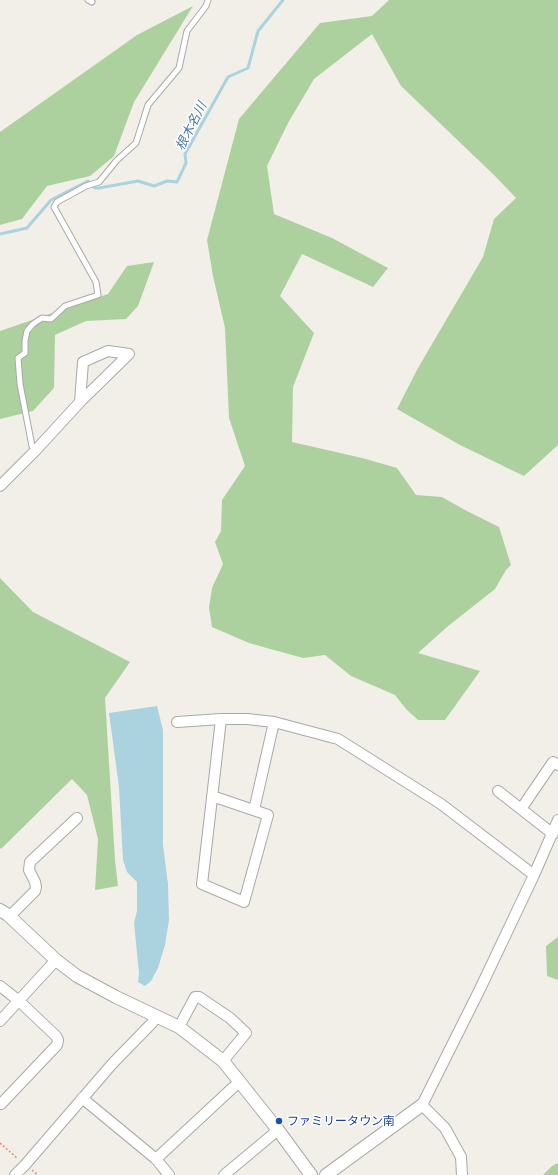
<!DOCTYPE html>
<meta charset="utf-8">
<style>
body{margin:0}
canvas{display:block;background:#f2efe9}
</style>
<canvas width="558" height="1175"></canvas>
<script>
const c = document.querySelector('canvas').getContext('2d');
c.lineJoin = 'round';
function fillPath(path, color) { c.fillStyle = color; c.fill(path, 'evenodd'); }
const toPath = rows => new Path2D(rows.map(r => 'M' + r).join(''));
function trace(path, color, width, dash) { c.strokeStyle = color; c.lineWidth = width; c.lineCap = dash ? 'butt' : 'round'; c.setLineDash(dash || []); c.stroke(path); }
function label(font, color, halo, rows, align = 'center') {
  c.font = font + ' Barlow,"Noto Sans JP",sans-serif'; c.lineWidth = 3; c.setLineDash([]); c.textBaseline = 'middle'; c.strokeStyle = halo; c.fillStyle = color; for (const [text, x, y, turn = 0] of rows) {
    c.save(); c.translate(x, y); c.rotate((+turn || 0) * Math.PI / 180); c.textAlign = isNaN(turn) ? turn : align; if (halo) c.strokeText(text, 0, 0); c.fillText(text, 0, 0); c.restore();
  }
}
fillPath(toPath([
 [389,0,558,0,558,445,524,476,460,445,397,409,418,368,483,257,494,219,516,198,495,176,401,86,372,34,314,79,288,123,267,166,274,214,332,238,388,268,373,287,302,254,280,296,314,333,293,387,292,442,362,458,397,468,416,495,442,497,465,510,499,527,511,565,506,570,495,589,447,627,418,653,480,671,445,720,418,720,406,709,395,695,351,676,325,655,303,658,249,643,212,627,209,608,212,588,223,564,215,542,221,531,222,500,245,466,229,418,225,328,213,276,207,240,239,119,320,23,372,16],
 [193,6,134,102,114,156,90,176,47,186,22,219,0,225,0,132,137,35],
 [154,262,138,306,126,319,86,321,55,335,54,388,33,411,0,419,0,331,108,294,127,266],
 [0,578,33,612,130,662,105,698,115,860,118,886,95,890,98,839,87,795,72,779,1,849,0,848],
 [558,937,558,980,547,976,546,946],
 [558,1163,558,1175,543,1175,552,1166]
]), '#add19e');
fillPath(toPath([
 [157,706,163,730,163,845,168,884,169,920,165,945,158,968,151,981,145,986,138,982,139,973,134,923,137,911,137,882,127,872,123,860,119,787,109,713]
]), '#aad3df');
trace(toPath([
 [0,234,27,228,51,200,88,181,95,188,99,188,138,181,154,186,167,181,177,182,186,163,185,154,228,77,248,68,258,31,283,0]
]), '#aad3df', 3);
const service = toPath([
 [88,0,92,2],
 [35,451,32,446,20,384,18,358,25,353,25,341,27,331,33,324,42,318,51,319,65,306,98,295,96,282,54,207,57,202,86,186,99,182,117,160,136,143,148,105,179,68,187,31,206,6,208,0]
]);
const minor = toPath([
 [108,351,129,354,80,402,83,362,108,351],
 [0,486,35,451,80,402],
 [177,722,221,719,247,719,274,722,338,739,441,804,534,875],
 [498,791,553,834],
 [212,796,268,815,244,902,202,884,212,798,221,719],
 [521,809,553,762,558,765],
 [254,810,274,722],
 [9,917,35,891,36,887,35,882,29,870,30,862,77,818],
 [0,986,19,1001,56,1036,58,1040,57,1045,1,1104,0,1103],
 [0,1021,56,960],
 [179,1027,195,997,199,997,230,1018,246,1033,223,1061],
 [82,1098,156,1159,169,1175],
 [156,1159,240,1081],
 [15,1175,25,1165,113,1063,152,1023,157,1016],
 [224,1175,278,1130],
 [462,1175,461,1157,445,1128,422,1105,480,989,534,875,558,820]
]);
const tertiary = toPath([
 [0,910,8,915,56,960,77,976,116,997,179,1027,223,1061,278,1130,311,1175],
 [326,1175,422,1105]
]);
trace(service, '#a9a9a9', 7);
trace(minor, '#a9a9a9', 12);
trace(tertiary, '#a9a9a9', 14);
trace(toPath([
 [0,1143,18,1159],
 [32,1170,38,1175]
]), '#fa8072', 1.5, [2, 2]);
trace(service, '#fff', 5);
trace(minor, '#fff', 10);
trace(tertiary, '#fff', 12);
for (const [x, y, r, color] of [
 [279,1121,4,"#1a4fb4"]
]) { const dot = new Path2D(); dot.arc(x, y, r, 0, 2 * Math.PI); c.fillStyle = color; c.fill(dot); trace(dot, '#fff', 1.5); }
label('12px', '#164399', '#fff', [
 ["ファミリータウン南",287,1121]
], 'left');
label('italic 13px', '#4a7aab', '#fff', [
 ["根木名川",191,126,-63]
]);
</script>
